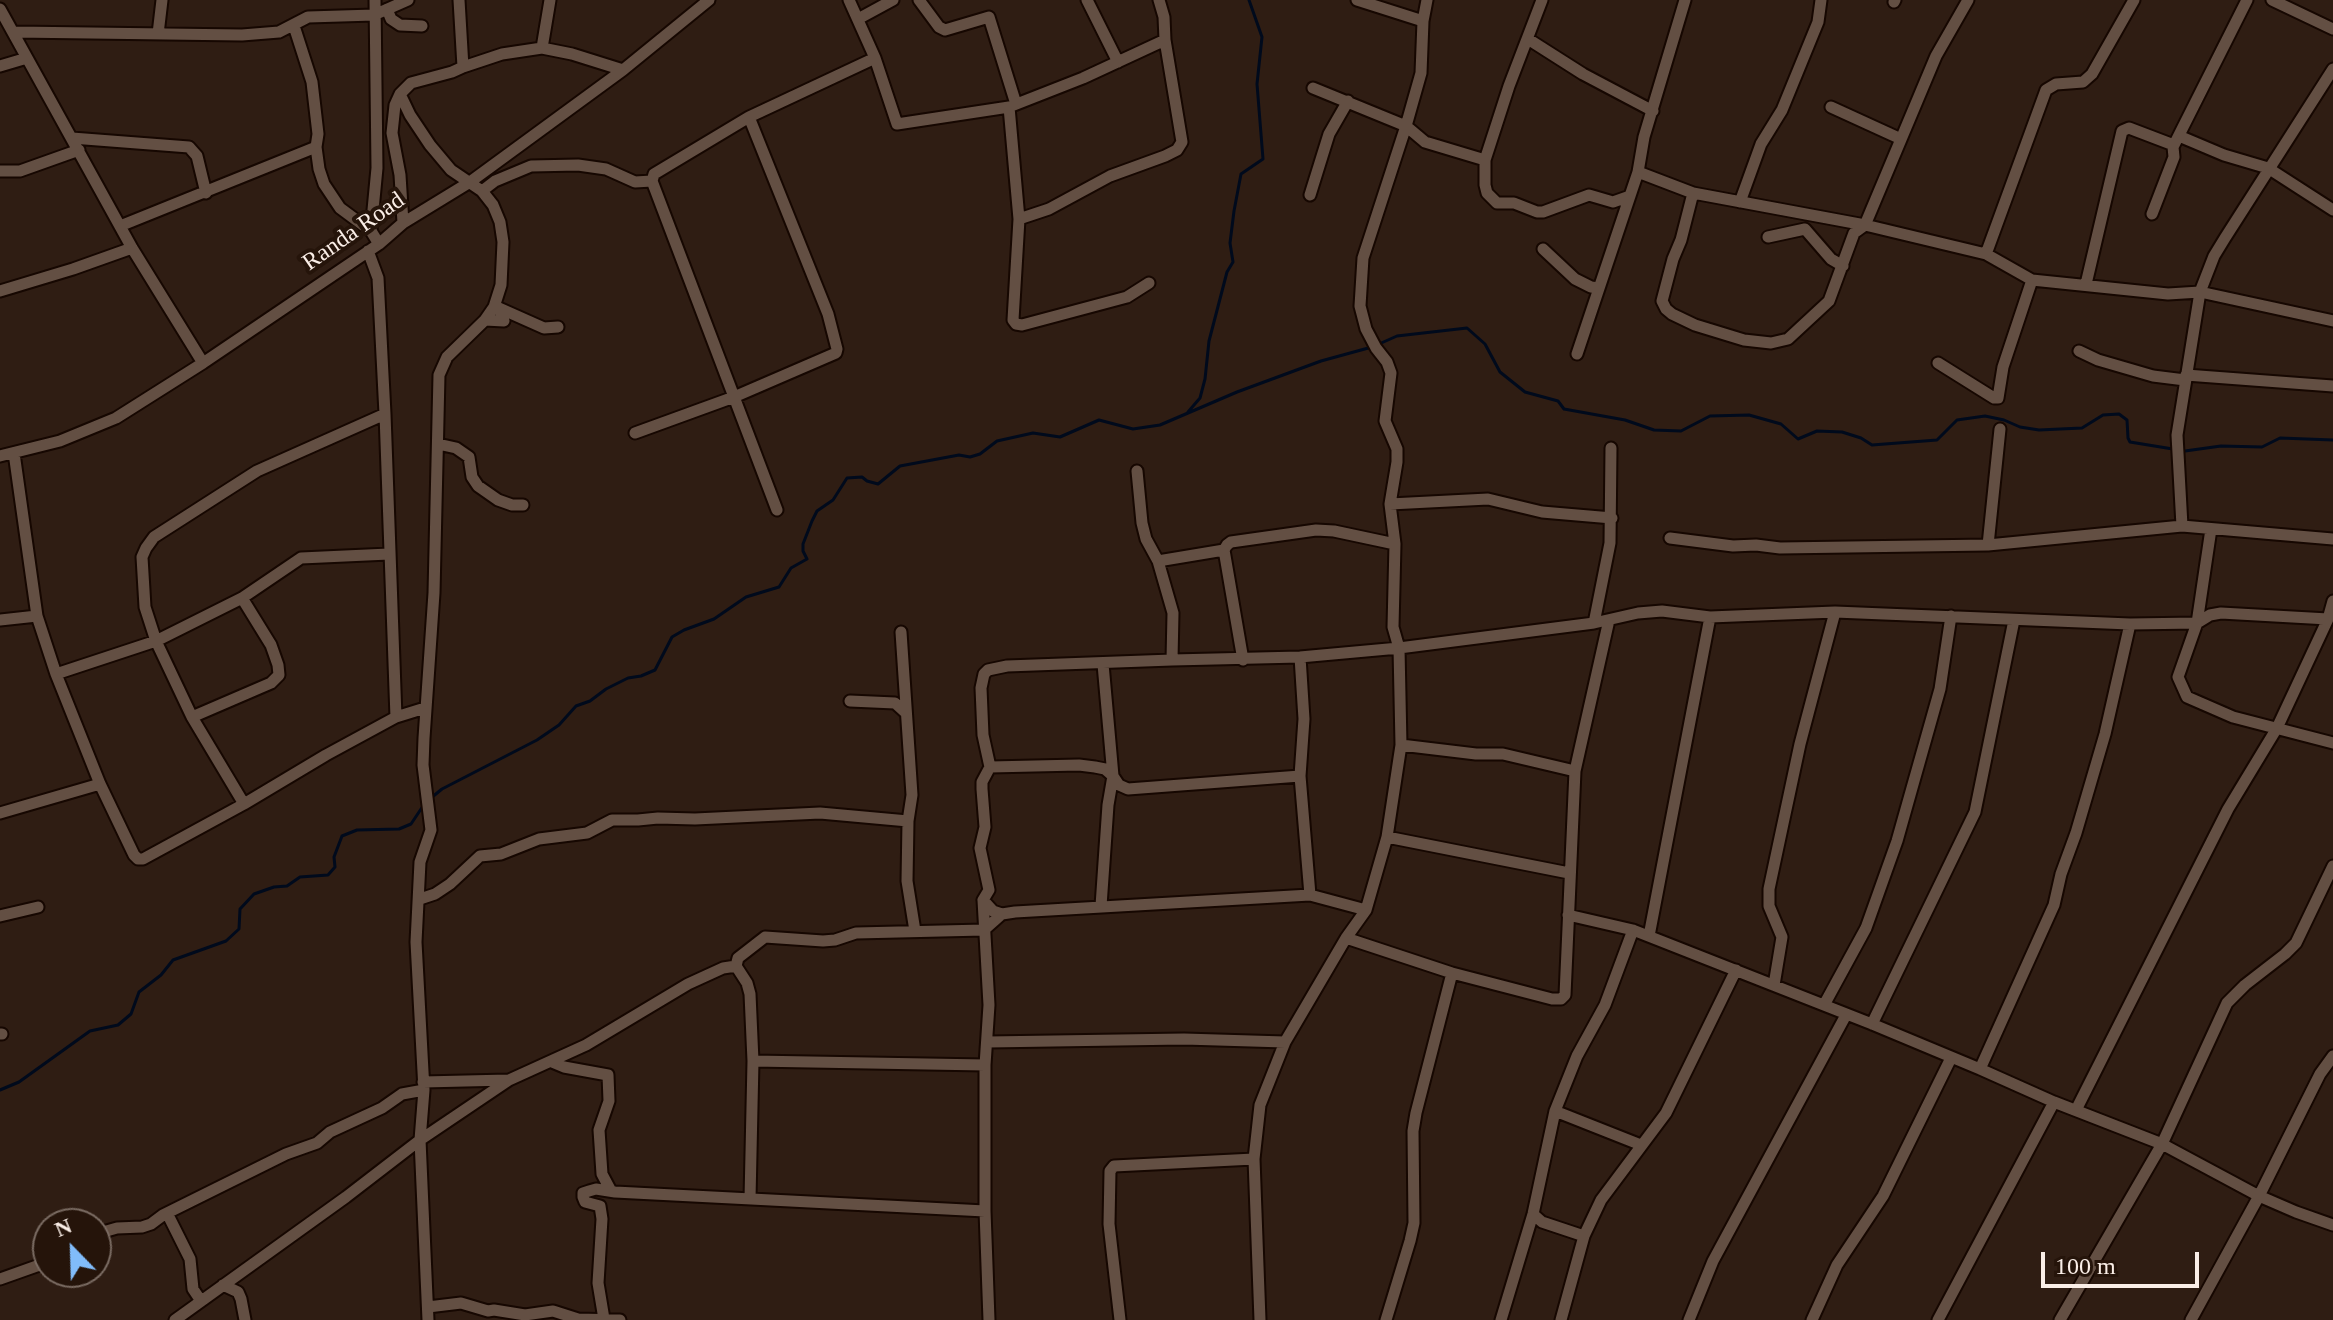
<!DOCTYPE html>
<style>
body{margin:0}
#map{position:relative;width:2333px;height:1320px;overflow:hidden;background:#2f1d13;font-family:Georgia,serif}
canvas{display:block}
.north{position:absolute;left:32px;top:1208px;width:80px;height:80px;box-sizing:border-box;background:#25140a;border:2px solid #7a6b62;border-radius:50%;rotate:337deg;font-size:22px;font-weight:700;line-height:32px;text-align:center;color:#faeee7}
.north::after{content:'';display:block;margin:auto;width:28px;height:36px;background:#81bcfa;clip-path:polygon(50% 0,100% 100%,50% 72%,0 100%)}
.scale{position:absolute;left:2041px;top:1252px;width:158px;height:36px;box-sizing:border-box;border:4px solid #faeee7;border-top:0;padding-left:10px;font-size:24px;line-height:28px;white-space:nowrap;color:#faeee7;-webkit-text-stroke:6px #25140a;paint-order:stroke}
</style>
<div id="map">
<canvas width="2333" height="1320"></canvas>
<div class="north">N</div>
<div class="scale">100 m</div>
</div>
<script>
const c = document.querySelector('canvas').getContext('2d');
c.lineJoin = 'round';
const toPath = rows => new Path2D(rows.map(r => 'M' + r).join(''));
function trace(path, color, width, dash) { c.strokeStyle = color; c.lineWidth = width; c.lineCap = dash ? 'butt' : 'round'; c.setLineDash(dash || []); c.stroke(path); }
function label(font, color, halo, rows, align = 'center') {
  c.font = font + ' Georgia,serif'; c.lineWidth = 8; c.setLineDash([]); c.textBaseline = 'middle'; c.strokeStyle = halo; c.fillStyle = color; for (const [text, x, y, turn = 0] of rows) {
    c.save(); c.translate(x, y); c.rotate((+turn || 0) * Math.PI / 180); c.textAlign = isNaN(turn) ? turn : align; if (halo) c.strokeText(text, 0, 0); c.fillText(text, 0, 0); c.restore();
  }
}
trace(toPath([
 [1379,344,1397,336,1467,328,1485,344,1500,372,1525,392,1558,401,1564,409,1625,420,1654,430,1681,431,1710,416,1749,415,1781,424,1798,439,1817,431,1842,432,1861,438,1872,445,1937,440,1957,420,1985,416,2004,420,2020,427,2039,430,2082,428,2103,415,2119,414,2127,420,2128,438,2130,442,2185,451,2221,446,2262,447,2280,438,2333,440],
 [1188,412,1200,398,1205,379,1209,341,1227,272,1233,262,1230,243,1234,211,1241,174,1263,159,1257,84,1262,37,1249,0],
 [431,798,442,789,537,740,559,725,576,706,590,701,606,689,628,678,641,676,655,670,672,637,684,630,714,619,746,597,779,587,791,568,807,559,803,551,803,544,812,521,817,511,833,500,847,478,862,477,867,481,878,484,900,466,959,455,970,457,980,454,997,441,1033,433,1060,437,1099,420,1133,429,1160,425,1237,392,1321,361,1372,347],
 [0,1090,19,1082,90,1031,118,1025,131,1014,139,992,161,975,173,960,226,941,239,929,240,909,254,894,274,887,287,886,300,877,328,875,335,867,334,857,342,836,357,830,399,829,411,824,425,803]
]), '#000a1c', 3);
const street = toPath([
 [849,0,875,58,897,124,1009,107,1083,78,1165,40],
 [919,0,939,27,945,30,989,17,1016,104],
 [1087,0,1118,62],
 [1357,0,1423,21],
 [2272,0,2333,29],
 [1894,2,1895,0],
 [0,9,132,248,203,363],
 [387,9,391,19,400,25,422,26],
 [858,19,893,0],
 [294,26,312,82,318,134,316,147,319,169,324,184,340,208,371,231,379,244],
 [15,32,242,35,279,32,308,17,374,15,408,0],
 [158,34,162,0],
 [1528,39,1583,74,1653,111],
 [542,48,550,0],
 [0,66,27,58],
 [463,67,502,54,542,48,572,54,623,70],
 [1313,88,1406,126,1425,142,1485,160,1509,86,1542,0],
 [400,94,410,115,430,145,451,170,482,191,493,205,500,222,503,242,501,285,494,307,485,320,447,357,439,375,434,593,424,738,423,765,431,830,420,862,416,942,424,1090,420,1140,428,1320],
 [1009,107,1019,219,1013,320,1016,324,1022,325,1127,297,1149,283],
 [1831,107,1901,139],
 [2179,136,2224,155,2268,168,2333,210],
 [72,138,189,147,197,156,206,193],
 [1485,160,1485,185,1487,193,1497,203,1514,203,1537,212,1543,212,1589,195,1613,202,1630,196],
 [0,171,20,171,79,150],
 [1638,172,1693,193,1865,225,1986,254,2032,280,2168,294,2200,292,2333,321],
 [482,191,495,181,531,166,578,165,606,169,635,182,652,181],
 [1693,193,1681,240,1673,259,1662,301,1666,309,1672,314,1695,325,1744,340,1771,343,1788,339,1829,301,1854,233,1865,225,1936,56,1968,0],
 [1310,195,1329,134,1348,101],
 [1740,202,1761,144,1782,110,1818,22,1821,0],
 [2152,214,2174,157,2173,147],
 [1019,219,1049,209,1110,176,1165,156,1177,150,1182,142,1165,40,1164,17,1159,0],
 [403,223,400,175,392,133,395,105,400,94,411,83,452,72,463,67,459,0],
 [120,226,316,147],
 [371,231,377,168,375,0],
 [1768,237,1805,229,1831,259,1843,266],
 [1543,249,1575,279,1591,287,1599,288],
 [368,251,378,278,385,414,396,717],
 [1986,254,2046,90,2056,84,2083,82,2092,74,2134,0],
 [2086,284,2122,131,2129,128,2171,144,2173,147,2247,0],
 [0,291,73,269,132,248],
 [485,320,504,321,499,308,544,328,558,327],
 [2079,351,2098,360,2153,376,2185,380],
 [1577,354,1638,172,1644,137,1685,0],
 [1938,363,1994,398,1998,398,2003,367,2032,280],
 [2186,375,2333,386],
 [635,433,734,397,836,353,837,349,828,314,749,117],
 [438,444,456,448,469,457,472,477,478,486,498,500,512,505,523,505],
 [14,453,37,616,56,674,100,784,134,855,138,859,143,859,244,804,326,755,396,717,425,708],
 [0,456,60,441,116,418,203,363,379,244,403,223,470,182,623,70,709,0],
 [1137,471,1142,523,1146,539,1158,561,1173,613,1172,660],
 [1390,504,1488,499,1542,512,1612,518],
 [777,510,652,181,654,174,749,117,875,58],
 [2182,526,2177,435,2200,292,2214,256,2225,238,2333,69],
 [2211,529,2197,623,2178,677,2187,697,2233,717,2333,743],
 [1670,538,1733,546,1756,545,1780,548,1988,545,2182,526,2333,539],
 [1988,545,2000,429],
 [1158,561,1224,550],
 [0,620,37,616],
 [1594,623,1610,543,1611,448],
 [901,632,912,795,908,821,907,881,915,931],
 [1243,660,1224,550,1227,545,1231,542,1316,530,1334,531,1395,544],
 [56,674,156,641,242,598,301,558,389,554],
 [850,701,895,703,906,713],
 [192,717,271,683,279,675,278,665,271,645,242,598],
 [1401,745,1476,754,1503,754,1575,771],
 [990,767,1079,765,1095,767,1105,769,1113,776,1119,785,1128,789,1300,776,1310,895],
 [1300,776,1304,719,1300,657],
 [244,804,192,717,156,641,145,607,142,557,146,548,154,537,257,471,385,414],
 [0,813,100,784],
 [1387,837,1569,873],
 [420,899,435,894,450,884,480,856,501,854,539,839,587,833,612,820,638,820,658,818,695,819,820,813,908,821],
 [983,900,989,1005,985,1065,985,1211,989,1320],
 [1101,906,1108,805,1113,776,1103,664],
 [1002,914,993,911,983,900,989,890,980,848,985,827,982,789,982,782,990,767,983,735,981,688,984,674,988,670,1007,666,1172,660,1300,657,1399,648,1594,623,1638,613,1662,611,1710,617,1835,612,2130,624,2197,623,2210,615,2221,613,2328,619],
 [1568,915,1633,930,1872,1024,1980,1069,2054,1102,2162,1144,2259,1196,2296,1212,2333,1225],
 [0,916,38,907],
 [1649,936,1710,617],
 [1346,938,1452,973,1552,999,1561,999,1565,995,1575,771,1609,620],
 [736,966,738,958,765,937,823,941,835,940,856,933,984,930,1002,914,1015,912,1310,895,1366,910],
 [736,966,747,983,750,994,753,1061,750,1199],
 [1774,985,1782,937,1769,906,1769,889,1800,744,1835,612],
 [1824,1005,1866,928,1897,841,1940,689,1951,616],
 [1872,1024,1975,812,2014,620],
 [0,1034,2,1034],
 [988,1042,1184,1039,1285,1042],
 [753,1061,985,1065],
 [552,1062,564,1067,608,1075,609,1101,599,1130,602,1174,611,1191],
 [1980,1069,2054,905,2061,874,2076,833,2105,734,2130,624],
 [423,1082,508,1080],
 [2076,1110,2228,809,2277,728,2328,619,2333,601],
 [1555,1111,1641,1145],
 [167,1213,190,1259,193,1289,201,1301],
 [1533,1214,1542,1222,1584,1236],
 [96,1234,117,1228,142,1227,151,1224,163,1215,286,1154,317,1143,330,1132,382,1108,402,1094,424,1090],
 [0,1279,48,1262],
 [223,1285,238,1292,241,1299,245,1320],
 [428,1307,461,1303,488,1311,494,1310,525,1315,553,1311,578,1319,620,1320],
 [604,1319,598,1283,602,1219,600,1206,585,1202,583,1197,583,1193,589,1191,596,1189,615,1192,985,1211],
 [175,1320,346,1197,420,1140,509,1080,586,1045,688,984,723,968,736,966],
 [1120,1320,1109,1224,1110,1171,1114,1166,1254,1159],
 [1260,1320,1254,1159,1260,1105,1285,1042,1346,938,1366,910,1387,837,1401,745,1399,648,1393,627,1395,544,1390,504,1397,462,1397,449,1385,421,1391,373,1387,362,1376,348,1366,329,1360,306,1363,258,1406,126,1421,73,1423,21,1427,0],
 [1386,1320,1410,1241,1414,1223,1413,1131,1416,1113,1452,973],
 [1501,1320,1533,1214,1555,1111,1577,1056,1605,1005,1633,930],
 [1561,1320,1584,1236,1601,1200,1666,1113,1736,970],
 [1689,1320,1713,1261,1846,1015],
 [1812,1320,1837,1265,1883,1196,1951,1058],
 [1938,1320,2054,1102],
 [2060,1320,2162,1144,2227,1003,2245,985,2285,954,2296,943,2333,866],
 [2191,1320,2259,1196,2320,1074,2333,1056]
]);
trace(street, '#160701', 15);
trace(street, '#634f43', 11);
label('24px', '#faeee7', '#25140a', [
 ["Randa Road",354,232,-35]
]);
</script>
